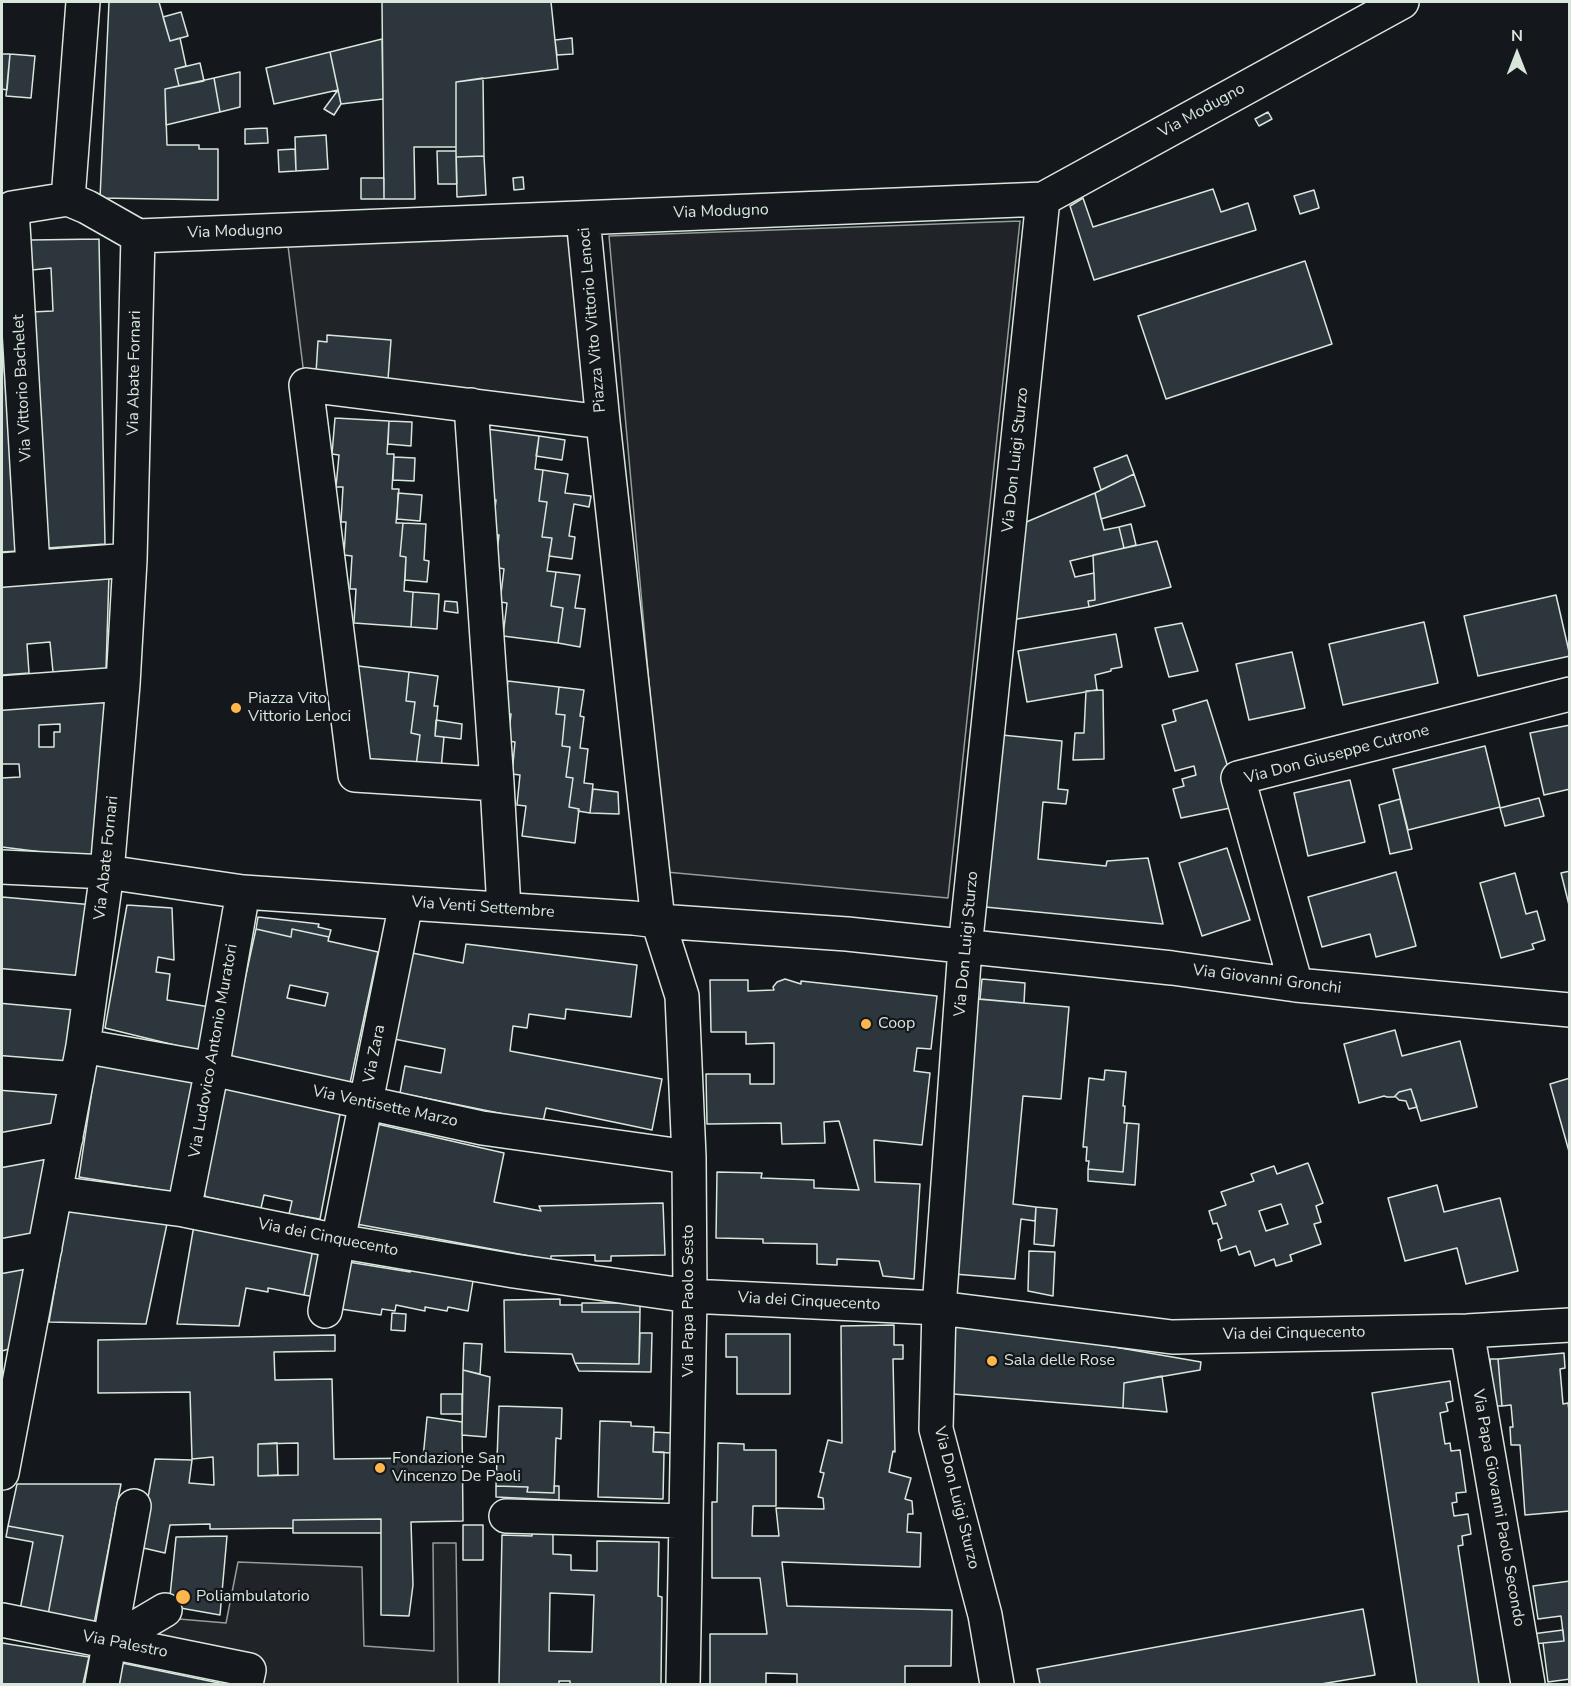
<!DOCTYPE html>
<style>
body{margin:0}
#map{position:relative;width:1571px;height:1686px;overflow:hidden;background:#14181c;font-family:"Nunito Sans",sans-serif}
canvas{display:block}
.frame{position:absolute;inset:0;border:3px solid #d8e6dc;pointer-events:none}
.north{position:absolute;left:1487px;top:24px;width:60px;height:60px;-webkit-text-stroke:4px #14181c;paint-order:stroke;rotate:0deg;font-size:16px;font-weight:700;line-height:24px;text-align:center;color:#d8e6dc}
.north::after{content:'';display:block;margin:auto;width:21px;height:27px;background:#d8e6dc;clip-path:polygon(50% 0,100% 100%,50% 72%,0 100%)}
</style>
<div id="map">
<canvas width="1571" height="1686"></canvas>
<div class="frame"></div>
<div class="north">N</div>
</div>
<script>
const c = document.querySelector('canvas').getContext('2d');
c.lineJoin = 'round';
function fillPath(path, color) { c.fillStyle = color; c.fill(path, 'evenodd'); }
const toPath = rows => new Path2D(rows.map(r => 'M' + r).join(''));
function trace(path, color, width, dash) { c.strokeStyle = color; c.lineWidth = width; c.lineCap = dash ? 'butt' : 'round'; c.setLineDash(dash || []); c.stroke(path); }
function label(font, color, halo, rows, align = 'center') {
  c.font = font + ' "Nunito Sans",sans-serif'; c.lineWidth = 4.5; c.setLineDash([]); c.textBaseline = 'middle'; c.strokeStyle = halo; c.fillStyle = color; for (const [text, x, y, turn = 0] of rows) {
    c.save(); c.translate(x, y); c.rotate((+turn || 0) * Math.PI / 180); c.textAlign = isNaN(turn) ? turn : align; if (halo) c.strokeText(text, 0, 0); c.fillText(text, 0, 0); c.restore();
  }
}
const green = toPath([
 [1020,221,948,898,666,872,609,236,1020,221],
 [573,235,591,411,304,375,288,246,573,235],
 [433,1543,456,1543,458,1684,257,1684,262,1659,150,1637,179,1619,226,1623,238,1562,362,1567,364,1646,434,1651,433,1543]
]);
fillPath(green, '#202428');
trace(green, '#939e99', 1.5);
const building = toPath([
 [109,2,159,2,170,41,180,38,186,66,175,69,179,86,165,89,167,145,199,145,199,149,218,149,218,200,100,198,109,2],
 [382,2,551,2,558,69,456,82,456,147,414,147,415,199,384,199,382,2],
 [181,12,188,36,170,41,163,17,181,12],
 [572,38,573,54,557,55,555,40,572,38],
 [382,39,383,99,341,104,330,52,382,39],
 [330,52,338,90,274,104,266,68,330,52],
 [2,54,10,54,7,90,2,89,2,54],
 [10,54,35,56,31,98,6,96,10,54],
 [200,63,204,81,179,86,175,69,200,63],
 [240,72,240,107,220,112,214,78,240,72],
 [214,78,220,112,166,125,165,89,214,78],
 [483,78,484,156,456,157,456,82,483,78],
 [338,90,341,104,334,115,324,109,338,90],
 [1268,112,1272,119,1259,126,1255,119,1268,112],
 [267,128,268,143,245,144,245,129,267,128],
 [326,135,328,169,296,171,295,137,326,135],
 [295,149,296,171,279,172,278,150,295,149],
 [437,151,456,151,457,184,438,184,437,151],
 [484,156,486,195,457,197,456,157,484,156],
 [523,177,524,189,514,190,513,178,523,177],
 [361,178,384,178,384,199,361,199,361,178],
 [1213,189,1221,212,1248,203,1256,230,1094,280,1070,206,1083,198,1093,227,1213,189],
 [1314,190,1319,208,1300,214,1294,196,1314,190],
 [99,239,105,544,47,548,31,312,53,311,51,268,32,270,30,240,99,239],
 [1305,261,1332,344,1166,399,1138,316,1305,261],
 [327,335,391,340,388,379,316,373,318,341,327,342,327,335],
 [2,339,18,551,2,552,2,339],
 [335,418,389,421,387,454,394,454,392,489,399,489,396,523,403,523,400,556,406,557,404,591,413,592,411,627,354,623,356,589,350,589,352,556,344,555,346,522,341,522,343,487,336,487,339,455,332,454,335,418],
 [389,421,412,422,411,446,388,444,389,421],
 [487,429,539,436,535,469,543,470,539,501,547,502,542,537,552,538,547,571,556,572,551,606,563,608,558,643,503,636,507,603,500,602,504,569,495,567,499,535,492,534,496,500,487,499,487,429],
 [539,436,565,440,562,460,536,456,539,436],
 [1127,455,1134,474,1101,490,1094,468,1127,455],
 [394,457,415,458,414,481,393,480,394,457],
 [543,470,568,474,565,493,591,496,589,507,574,504,569,536,575,537,572,559,549,556,552,538,542,537,547,502,539,501,543,470],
 [1134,474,1145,506,1101,519,1095,493,1134,474],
 [398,493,422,495,420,521,397,519,398,493],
 [1095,493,1104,530,1119,527,1124,548,1070,561,1075,577,1094,573,1095,600,1088,601,1089,607,1011,620,1024,523,1095,493],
 [403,523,426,524,424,560,429,561,427,582,405,580,406,557,400,556,403,523],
 [1131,524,1136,545,1124,548,1119,527,1131,524],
 [1157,541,1171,587,1089,607,1088,601,1095,600,1093,555,1157,541],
 [556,572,580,575,575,608,585,609,580,647,558,643,563,608,551,606,556,572],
 [109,575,106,669,53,672,50,642,27,644,29,673,2,675,2,581,109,575],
 [413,592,439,594,437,629,411,627,413,592],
 [1556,595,1570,656,1478,676,1464,616,1556,595],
 [445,601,457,602,458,613,444,611,445,601],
 [1424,622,1438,683,1343,705,1329,644,1424,622],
 [1182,623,1198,671,1169,677,1155,628,1182,623],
 [1116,634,1122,667,1111,669,1111,671,1095,675,1097,690,1027,702,1018,651,1116,634],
 [1292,652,1305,708,1249,720,1236,664,1292,652],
 [358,666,409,672,406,701,415,702,411,733,420,735,416,766,364,760,367,731,358,730,358,666],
 [409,672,438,676,434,706,438,706,435,736,444,737,441,769,416,766,420,735,411,733,415,702,406,701,409,672],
 [508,681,559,687,556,714,565,715,562,746,570,747,566,777,573,778,569,807,579,809,575,843,522,836,526,806,517,805,520,775,512,774,515,742,508,741,511,714,503,713,508,681],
 [559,687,584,690,580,716,584,717,580,748,588,749,584,783,593,784,590,813,578,811,579,809,569,807,573,778,566,777,570,747,562,746,565,715,556,714,559,687],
 [1103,690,1104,759,1073,760,1075,733,1084,733,1086,691,1103,690],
 [106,695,98,859,2,847,2,778,20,777,19,764,2,764,2,703,106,695],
 [60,724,60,732,54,732,54,747,39,747,39,725,60,724],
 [1207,700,1240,806,1181,818,1173,789,1184,786,1182,779,1196,775,1194,766,1175,771,1162,725,1176,721,1173,710,1207,700],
 [436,720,462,724,461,739,435,736,436,720],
 [1570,725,1570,789,1544,795,1530,733,1570,725],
 [1002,735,1062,741,1058,789,1068,790,1066,804,1043,802,1038,859,1106,866,1107,861,1148,858,1163,924,985,907,1002,735],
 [1485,746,1500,807,1408,830,1393,769,1485,746],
 [1350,780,1365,842,1308,856,1294,793,1350,780],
 [593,789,618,792,619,814,590,813,593,789],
 [1539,798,1544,816,1505,826,1500,808,1539,798],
 [1400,799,1412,849,1390,854,1379,805,1400,799],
 [1227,848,1250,920,1202,936,1179,863,1227,848],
 [1570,871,1570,909,1561,873,1570,871],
 [1396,872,1416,946,1376,957,1370,934,1322,947,1308,897,1396,872],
 [1515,873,1526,914,1537,911,1545,940,1532,944,1534,949,1501,958,1480,883,1515,873],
 [2,897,94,905,81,983,2,976,2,897],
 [127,905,172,908,174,960,158,957,156,972,170,974,167,1000,210,1007,203,1052,105,1028,127,905],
 [258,917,319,924,318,927,331,930,329,937,292,929,291,937,256,929,258,917],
 [256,929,291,937,292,929,329,937,328,941,378,952,350,1083,228,1057,256,929],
 [290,985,328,993,325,1006,287,998,290,985],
 [466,944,637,965,631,1017,566,1009,565,1019,529,1014,527,1028,513,1026,510,1051,662,1079,652,1130,546,1108,543,1122,400,1093,405,1066,441,1073,445,1049,389,1038,407,952,463,963,466,944],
 [785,979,801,984,801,981,937,996,931,1049,917,1048,914,1071,930,1073,922,1145,874,1140,875,1182,920,1184,914,1279,883,1276,879,1261,837,1259,837,1265,817,1264,817,1244,763,1243,763,1239,716,1238,717,1172,762,1173,761,1178,814,1180,814,1188,859,1190,839,1121,824,1122,825,1143,782,1144,781,1123,707,1124,706,1074,750,1074,750,1084,774,1084,774,1043,746,1044,746,1032,711,1032,710,980,748,980,748,991,774,990,773,987,777,982,785,979],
 [982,979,1025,983,1024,1003,980,999,982,979],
 [2,999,76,1005,65,1064,2,1059,2,999],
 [977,999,1069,1007,1061,1099,1023,1096,1013,1204,1036,1207,1035,1221,1021,1219,1015,1279,954,1274,977,999],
 [1395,1030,1402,1056,1460,1041,1477,1107,1421,1121,1411,1089,1399,1092,1394,1097,1387,1097,1384,1096,1359,1103,1344,1044,1395,1030],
 [97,1056,194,1077,172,1192,79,1177,97,1056],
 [1105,1070,1126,1072,1123,1106,1125,1106,1124,1123,1127,1123,1123,1172,1088,1169,1089,1161,1086,1161,1087,1147,1083,1147,1089,1078,1104,1080,1105,1070],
 [1570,1078,1570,1155,1550,1084,1570,1078],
 [2,1084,62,1089,53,1134,2,1144,2,1084],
 [222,1084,341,1109,320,1219,289,1214,292,1201,264,1195,261,1208,206,1197,203,1192,222,1084],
 [1411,1089,1417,1107,1409,1109,1406,1101,1399,1100,1395,1096,1399,1092,1411,1089],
 [1127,1123,1139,1124,1135,1185,1088,1181,1088,1169,1123,1172,1127,1123],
 [377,1124,504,1153,494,1202,541,1211,539,1206,663,1203,665,1255,611,1256,611,1261,595,1261,595,1255,551,1256,551,1260,351,1223,377,1124],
 [49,1152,30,1241,2,1246,2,1161,49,1152],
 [1308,1163,1323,1203,1316,1206,1321,1222,1314,1224,1321,1244,1290,1255,1292,1261,1276,1266,1274,1259,1255,1266,1250,1251,1239,1255,1236,1246,1221,1251,1218,1240,1222,1238,1217,1223,1213,1224,1209,1211,1226,1205,1221,1192,1254,1181,1251,1174,1274,1166,1277,1174,1308,1163],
 [1281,1204,1288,1224,1266,1231,1259,1211,1281,1204],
 [1437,1185,1444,1212,1500,1198,1518,1271,1466,1284,1457,1248,1405,1261,1388,1198,1437,1185],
 [69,1205,168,1219,146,1324,49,1322,69,1205],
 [1036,1207,1057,1209,1054,1246,1034,1244,1036,1207],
 [194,1225,313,1249,304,1295,268,1288,268,1292,246,1288,239,1326,177,1324,194,1225],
 [313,1249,329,1251,322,1298,304,1295,313,1249],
 [1029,1251,1055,1252,1053,1296,1028,1291,1029,1251],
 [26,1259,9,1349,2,1351,2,1263,26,1259],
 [342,1261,410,1272,412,1264,474,1275,468,1311,448,1307,447,1311,425,1307,425,1311,396,1305,395,1311,382,1309,381,1315,334,1308,342,1261],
 [560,1299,560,1305,582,1305,582,1312,640,1312,639,1364,575,1363,572,1354,505,1352,504,1300,560,1299],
 [582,1303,640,1303,640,1312,582,1312,582,1303],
 [392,1313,406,1314,405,1331,391,1330,392,1313],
 [947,1318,1201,1362,1200,1370,1124,1383,1123,1408,941,1393,947,1318],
 [894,1325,894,1345,903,1345,903,1359,893,1359,895,1452,893,1451,889,1472,911,1478,905,1499,912,1501,913,1514,908,1514,907,1532,921,1533,920,1567,782,1562,787,1606,952,1610,951,1666,905,1666,905,1684,797,1684,797,1674,766,1673,766,1684,710,1684,710,1634,767,1634,760,1578,712,1578,712,1502,717,1502,718,1443,744,1444,744,1450,776,1450,776,1506,753,1506,752,1536,779,1536,776,1508,824,1509,823,1498,818,1497,824,1473,820,1472,828,1440,842,1443,841,1326,894,1325],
 [640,1333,652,1333,651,1372,579,1371,575,1363,639,1364,640,1333],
 [726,1334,790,1334,790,1394,737,1394,737,1357,726,1357,726,1334],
 [335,1335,335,1351,274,1352,275,1380,332,1379,334,1459,423,1458,427,1417,462,1422,463,1521,411,1522,413,1585,409,1616,381,1615,381,1519,293,1520,293,1528,210,1529,210,1524,170,1525,165,1553,139,1547,155,1459,192,1460,189,1483,214,1485,213,1457,192,1459,190,1392,98,1393,98,1340,335,1335],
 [298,1443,298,1475,258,1476,258,1444,298,1443],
 [464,1343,482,1344,480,1374,463,1370,464,1343],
 [1564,1353,1565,1368,1560,1369,1563,1404,1568,1403,1570,1418,1570,1511,1525,1515,1520,1445,1511,1445,1510,1427,1513,1427,1511,1405,1502,1406,1498,1359,1564,1353],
 [1490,1359,1498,1359,1502,1406,1493,1406,1490,1359],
 [463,1370,490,1377,486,1437,462,1435,463,1370],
 [1162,1376,1167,1412,1123,1408,1124,1383,1162,1376],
 [1450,1381,1453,1401,1446,1403,1448,1411,1440,1413,1445,1444,1450,1443,1451,1451,1460,1450,1466,1492,1456,1493,1457,1502,1452,1503,1454,1516,1468,1514,1471,1534,1462,1536,1463,1545,1458,1546,1479,1684,1417,1684,1372,1393,1450,1381],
 [441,1394,462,1394,462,1414,441,1414,441,1394],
 [499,1406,562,1408,561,1439,556,1438,554,1493,527,1492,528,1487,496,1486,499,1406],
 [600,1421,631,1422,631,1426,654,1427,653,1452,664,1452,663,1499,598,1497,600,1421],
 [654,1432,671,1433,671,1453,653,1452,654,1432],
 [277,1443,278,1475,258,1476,258,1444,277,1443],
 [17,1484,121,1484,93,1629,47,1620,63,1536,8,1526,17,1484],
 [496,1486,528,1487,527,1492,554,1493,554,1486,559,1486,559,1500,496,1497,496,1486],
 [381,1519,381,1533,293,1533,293,1520,381,1519],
 [463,1525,483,1525,483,1560,463,1560,463,1525],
 [8,1526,63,1536,47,1620,19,1615,33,1542,6,1537,8,1526],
 [532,1529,553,1530,553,1554,571,1555,571,1570,597,1571,597,1541,659,1542,658,1596,662,1597,661,1684,570,1684,570,1681,559,1681,559,1684,499,1684,502,1535,532,1536,532,1529],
 [550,1593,594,1595,592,1652,549,1651,550,1593],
 [227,1536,220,1615,169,1606,176,1537,227,1536],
 [1570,1581,1570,1679,1548,1682,1543,1643,1564,1641,1561,1616,1538,1619,1533,1586,1570,1581],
 [1363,1609,1375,1675,1321,1684,1040,1684,1037,1669,1363,1609],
 [1563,1630,1564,1641,1533,1644,1532,1634,1563,1630],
 [2,1643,89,1657,83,1684,2,1684,2,1643],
 [117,1662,224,1684,113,1684,117,1662]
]);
fillPath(building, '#2c363c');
trace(building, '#d8e6dc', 1.5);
const minor = toPath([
 [68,199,83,2],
 [12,208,33,567],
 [2,215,12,208,68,199,87,207,138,236,1043,199,1402,2],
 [583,218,603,422,658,921,682,996,689,1157,690,1296,683,1684],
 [471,405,497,784],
 [2,570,130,560],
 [2,693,123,684],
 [2,867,107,872,243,892,633,918,658,921,847,934,1172,968,1296,985,1570,1010],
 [504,909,497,784,355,775,306,385,603,422],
 [1296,985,1238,778,1570,694],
 [2,986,90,994],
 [83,1046,212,1069,482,1128,689,1157],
 [2,1073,77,1079],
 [2,1150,66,1138],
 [56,1193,184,1210,338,1241,514,1271,690,1296,939,1308,1172,1337,1467,1331,1570,1325],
 [184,1210,212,1069,243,892],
 [2,1256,45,1248],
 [325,1311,338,1241,406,903],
 [1467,1331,1528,1684],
 [2,1473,83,1046,107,872,123,684,130,560,138,236],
 [506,1516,686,1521],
 [2,1620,249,1670,246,1684],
 [111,1642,165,1610],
 [102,1684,134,1506],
 [997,1684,985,1615,936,1429,939,1308,965,948,1043,199]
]);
trace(minor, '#d8e6dc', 36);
trace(minor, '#14181c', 33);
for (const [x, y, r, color] of [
 [236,708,6,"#ffb74d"],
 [866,1024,6,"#ffb74d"],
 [992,1361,6,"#ffb74d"],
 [380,1468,6,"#ffb74d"],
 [183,1597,8,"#ffb74d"]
]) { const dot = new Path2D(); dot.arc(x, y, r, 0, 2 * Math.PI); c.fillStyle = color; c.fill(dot); trace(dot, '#14181c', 2); }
label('16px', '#d8e6dc', '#14181c', [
 ["Via Modugno",1202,111,-29],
 ["Via Modugno",721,212,-2],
 ["Via Modugno",235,232,-2],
 ["Piazza Vito Vittorio Lenoci",593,320,-95],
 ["Via Abate Fornari",135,373,-89],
 ["Via Vittorio Bachelet",23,388,-93],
 ["Via Don Luigi Sturzo",1016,460,-84],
 ["Via Don Giuseppe Cutrone",1337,755,-15],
 ["Via Abate Fornari",107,858,-84],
 ["Via Venti Settembre",483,908,4],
 ["Via Don Luigi Sturzo",967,944,-85],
 ["Via Giovanni Gronchi",1267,980,7],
 ["Via Ludovico Antonio Muratori",214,1051,-80],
 ["Via Zara",375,1054,-79],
 ["Via Ventisette Marzo",385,1107,12],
 ["Via dei Cinquecento",328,1238,11],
 ["Via Papa Paolo Sesto",689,1301,-90],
 ["Via dei Cinquecento",809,1302,3],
 ["Via dei Cinquecento",1294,1334,-1],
 ["Via Don Luigi Sturzo",956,1498,76],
 ["Via Papa Giovanni Paolo Secondo",1498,1508,80],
 ["Via Palestro",125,1645,11]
]);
label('16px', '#d8e6dc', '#14181c', [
 ["Piazza Vito",248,699],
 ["Vittorio Lenoci",248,717],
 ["Coop",878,1024],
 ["Sala delle Rose",1004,1361],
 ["Fondazione San",392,1459],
 ["Vincenzo De Paoli",392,1477],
 ["Poliambulatorio",196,1597]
], 'left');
</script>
